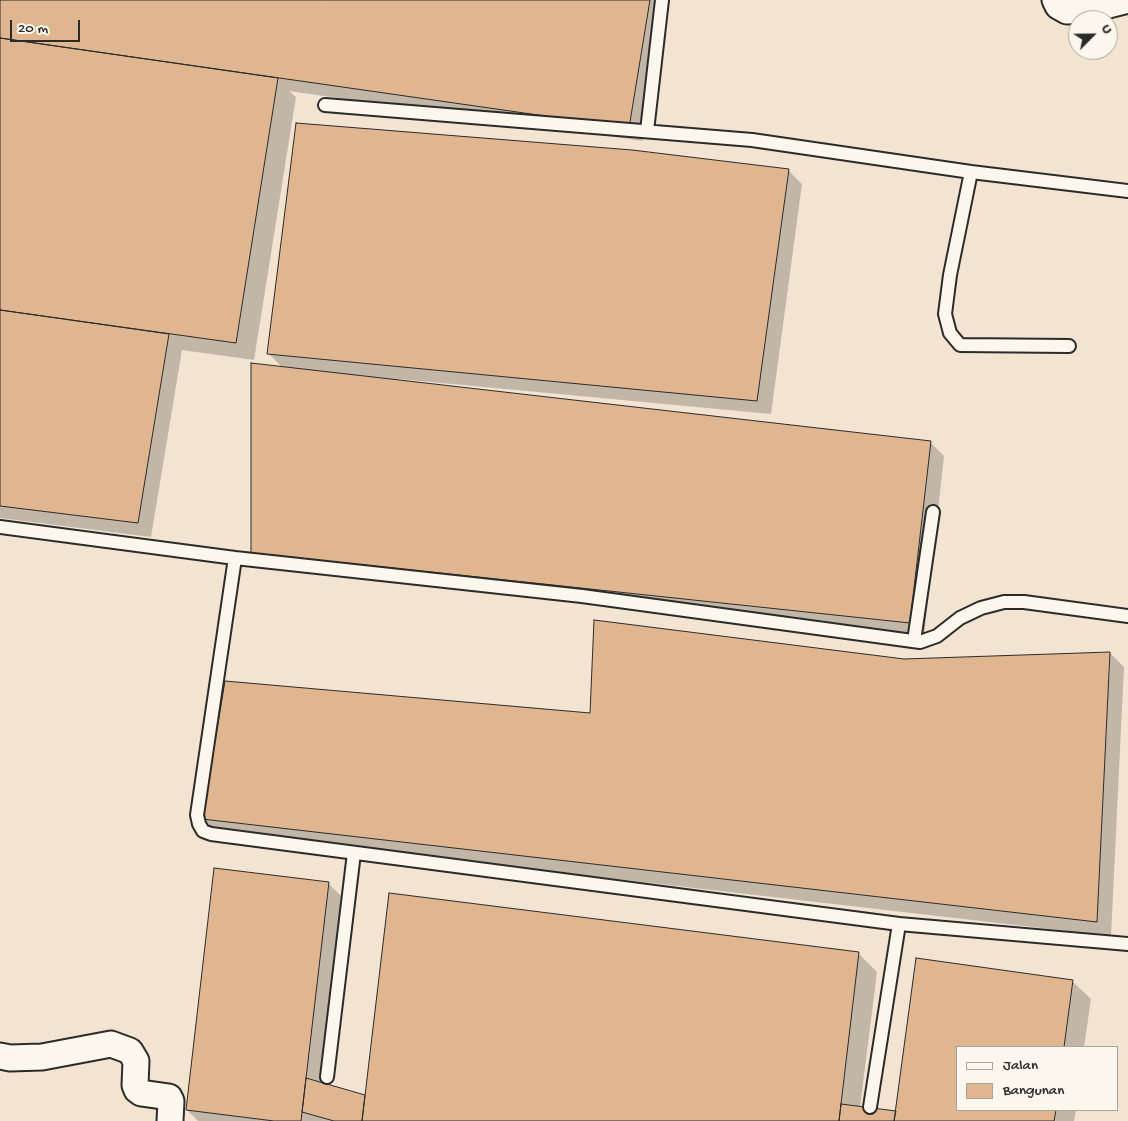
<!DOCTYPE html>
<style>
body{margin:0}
#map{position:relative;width:1128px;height:1121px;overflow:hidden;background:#f3e4d1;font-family:"Gochi Hand",sans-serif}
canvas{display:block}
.legend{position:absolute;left:956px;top:1046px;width:162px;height:65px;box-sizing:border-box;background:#fbf7ec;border:1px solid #a8a59f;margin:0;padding:6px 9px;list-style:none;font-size:15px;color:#2b2b2b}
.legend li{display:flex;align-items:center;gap:10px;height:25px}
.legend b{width:25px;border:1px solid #a8a59f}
.north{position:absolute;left:1068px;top:10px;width:50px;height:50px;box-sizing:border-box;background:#fbf7ec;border:1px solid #a8a59f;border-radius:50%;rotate:67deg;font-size:14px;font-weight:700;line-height:20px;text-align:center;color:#2b2b2b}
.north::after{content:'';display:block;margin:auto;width:18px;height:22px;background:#2b2b2b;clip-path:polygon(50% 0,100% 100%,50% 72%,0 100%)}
.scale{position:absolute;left:10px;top:20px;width:70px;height:22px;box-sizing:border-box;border:2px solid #2b2b2b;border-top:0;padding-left:6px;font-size:15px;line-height:18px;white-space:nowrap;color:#2b2b2b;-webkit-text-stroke:4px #fbf7ec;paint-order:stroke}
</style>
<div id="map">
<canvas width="1128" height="1121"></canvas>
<ul class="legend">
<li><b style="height:6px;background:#fbf7ec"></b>Jalan</li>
<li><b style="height:14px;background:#e0b691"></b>Bangunan</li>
</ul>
<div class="north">U</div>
<div class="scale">20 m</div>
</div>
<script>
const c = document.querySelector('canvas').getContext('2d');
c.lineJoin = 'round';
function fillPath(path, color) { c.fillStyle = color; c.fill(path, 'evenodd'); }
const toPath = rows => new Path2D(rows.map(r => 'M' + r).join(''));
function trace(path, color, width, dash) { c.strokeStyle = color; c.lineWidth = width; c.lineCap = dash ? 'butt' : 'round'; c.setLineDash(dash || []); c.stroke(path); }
fillPath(toPath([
 [0,0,666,0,643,141,289,91,296,97,254,360,182,350,151,537,0,518],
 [788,170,802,184,771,414,399,379,399,381,930,442,944,456,924,636,266,567,252,553,283,368,269,354],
 [1110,653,1124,667,1111,936,217,833,203,819,592,714,904,660],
 [328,883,346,901,325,1085,366,1096,858,953,877,972,860,1107,897,1113,917,960,1072,981,1091,999,1084,1047,957,1047,957,1110,1076,1110,1074,1121,198,1121,187,1110]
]), '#0003');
const building = toPath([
 [0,0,650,0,629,128,0,38,0,0],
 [0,38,278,78,236,343,0,310,0,38],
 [296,123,632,150,789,169,757,401,267,354,296,123],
 [0,310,169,334,138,523,0,506,0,310],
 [251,363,931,441,910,623,251,553,251,363],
 [594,620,904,659,1110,652,1097,922,202,819,225,681,590,713,594,620],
 [214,868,329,882,301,1121,274,1121,186,1110,214,868],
 [389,893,859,952,839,1121,362,1121,389,893],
 [916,958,1073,980,1064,1047,957,1047,957,1110,1056,1110,1054,1121,894,1121,916,958],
 [306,1078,365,1095,362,1121,334,1121,302,1112,306,1078],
 [841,1104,896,1111,894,1121,839,1121,841,1104]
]);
fillPath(building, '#e0b691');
trace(building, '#2b2b2b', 1);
const lane = toPath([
 [325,105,752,140,971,172,1128,191],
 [647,131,662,0],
 [971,172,950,275,945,314,950,333,960,345,1069,346],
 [0,527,235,558,582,596,920,642,937,636,960,618,981,608,1004,602,1024,602,1128,616],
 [235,558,197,815,199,824,203,831,211,834,899,924,1128,944],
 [914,641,933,512],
 [327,1077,354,853],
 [870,1107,899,924]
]);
const street = toPath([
 [1055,0,1058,6,1067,11,1101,7,1128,0],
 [0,1056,10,1058,42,1057,111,1044,130,1051,136,1061,135,1085,137,1090,141,1093,169,1097,171,1101,170,1121]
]);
trace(lane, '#2b2b2b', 16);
trace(street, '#2b2b2b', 29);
trace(lane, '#fbf7ec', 12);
trace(street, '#fbf7ec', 25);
</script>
